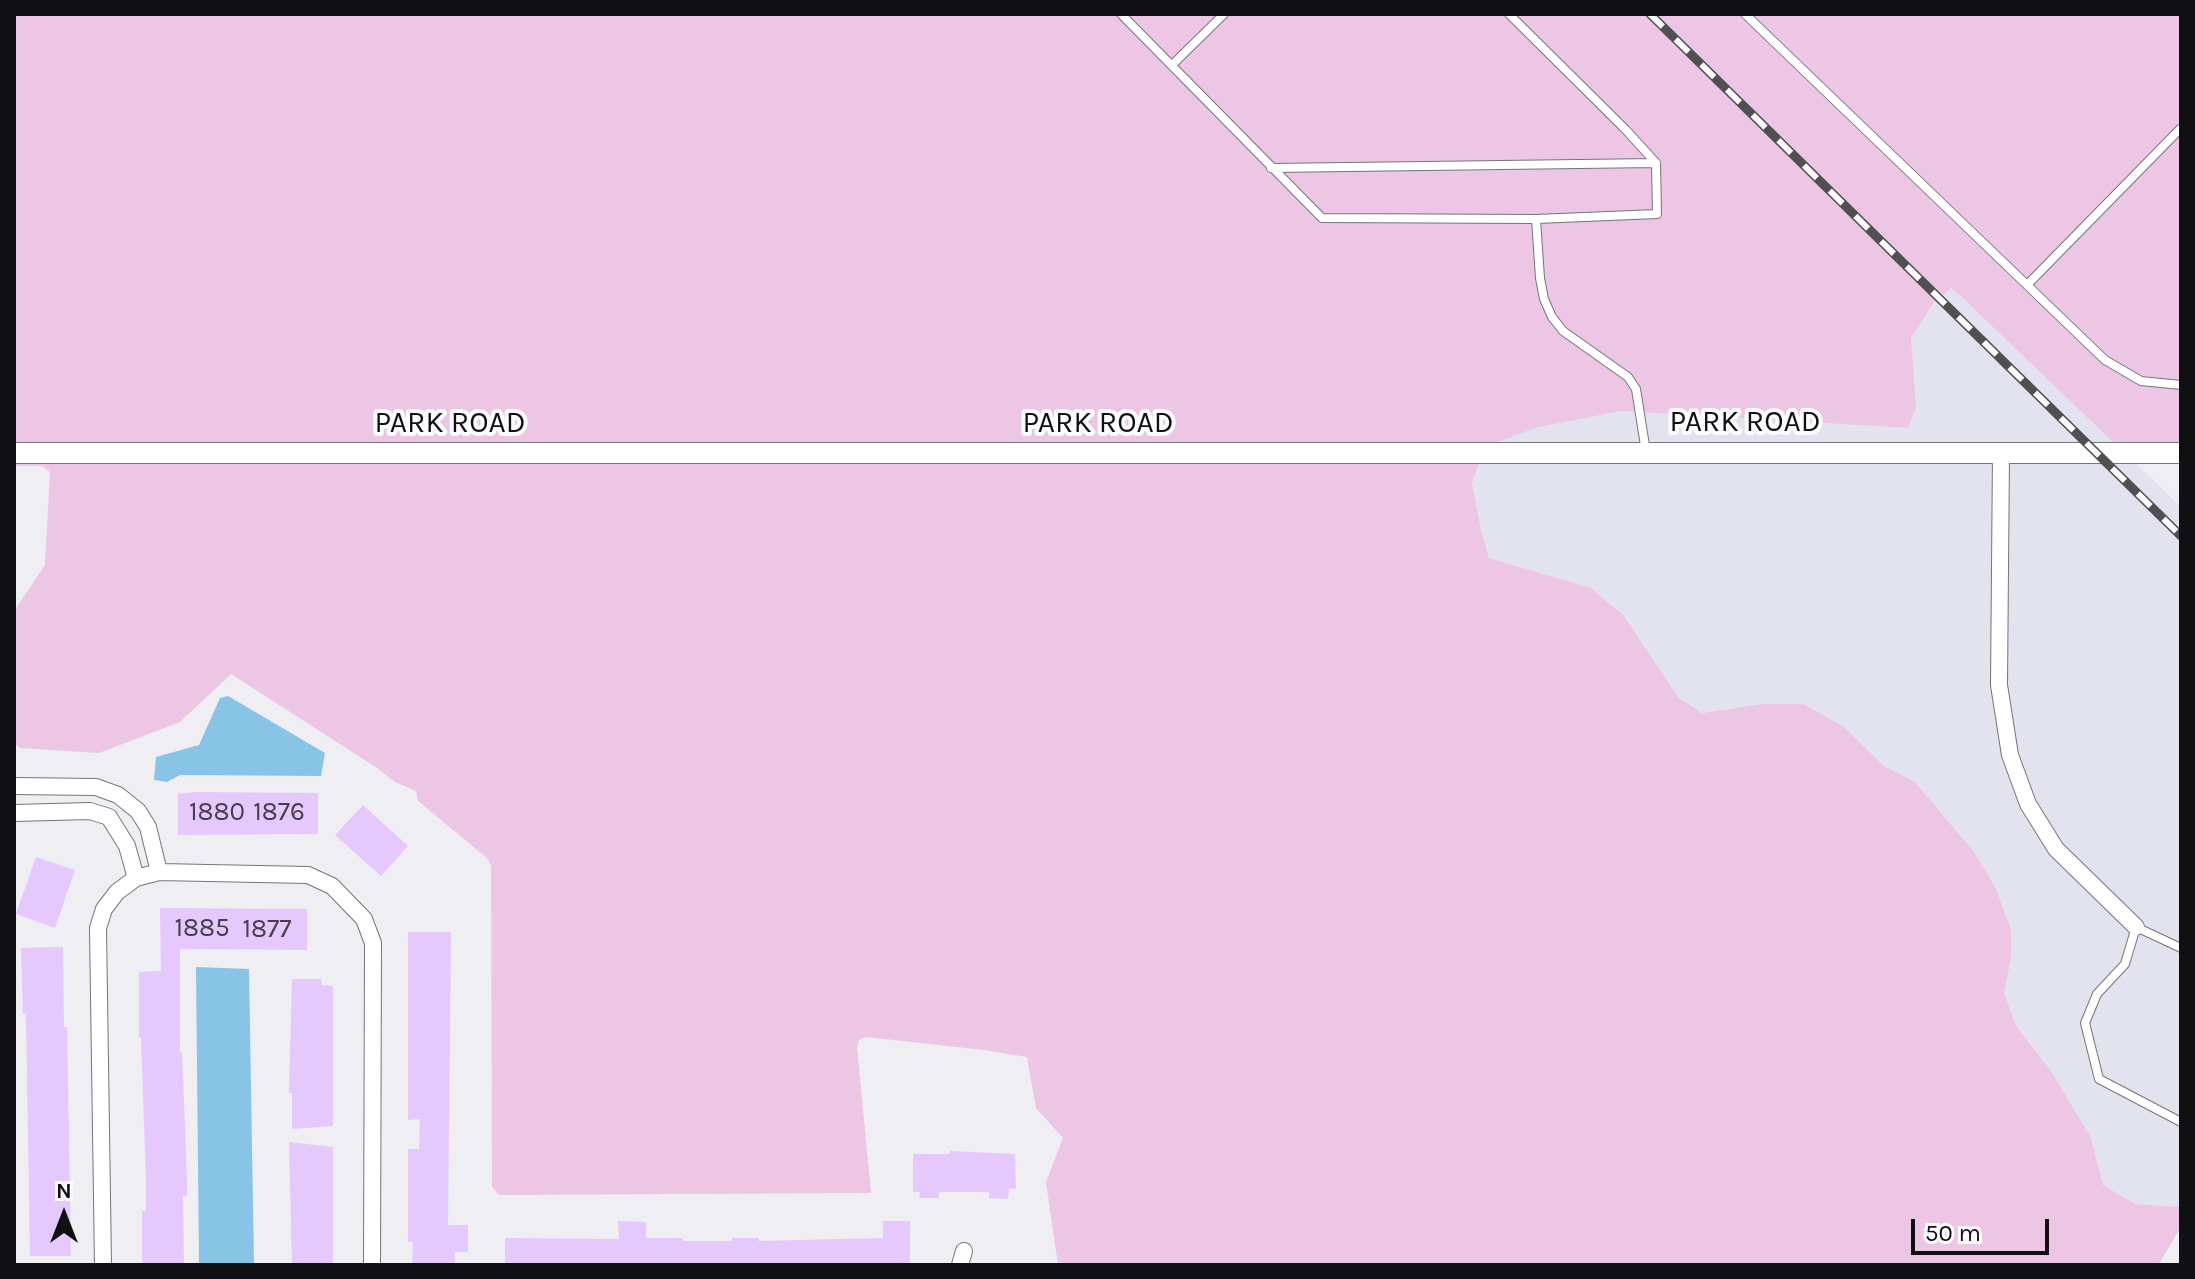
<!DOCTYPE html>
<style>
body{margin:0}
#map{position:relative;width:2195px;height:1279px;overflow:hidden;background:#eeeef3;font-family:Karla,sans-serif}
canvas{display:block}
.frame{position:absolute;inset:0;border:16px solid #101012;pointer-events:none}
.north{position:absolute;left:24px;top:1175px;width:80px;height:80px;-webkit-text-stroke:6px #fcfcff;paint-order:stroke;rotate:0deg;font-size:22px;font-weight:700;line-height:32px;text-align:center;color:#101012}
.north::after{content:'';display:block;margin:auto;width:28px;height:36px;background:#101012;clip-path:polygon(50% 0,100% 100%,50% 72%,0 100%)}
.scale{position:absolute;left:1911px;top:1219px;width:138px;height:36px;box-sizing:border-box;border:4px solid #101012;border-top:0;padding-left:10px;font-size:24px;line-height:28px;white-space:nowrap;color:#101012;-webkit-text-stroke:6px #fcfcff;paint-order:stroke}
</style>
<div id="map">
<canvas width="2195" height="1279"></canvas>
<div class="frame"></div>
<div class="north">N</div>
<div class="scale">50 m</div>
</div>
<script>
const c = document.querySelector('canvas').getContext('2d');
c.lineJoin = 'round';
function fillPath(path, color) { c.fillStyle = color; c.fill(path, 'evenodd'); }
const toPath = rows => new Path2D(rows.map(r => 'M' + r).join(''));
function trace(path, color, width, dash) { c.strokeStyle = color; c.lineWidth = width; c.lineCap = dash ? 'butt' : 'round'; c.setLineDash(dash || []); c.stroke(path); }
function label(font, color, halo, rows, align = 'center') {
  c.font = font + ' Karla,sans-serif'; c.lineWidth = 8; c.setLineDash([]); c.textBaseline = 'middle'; c.strokeStyle = halo; c.fillStyle = color; for (const [text, x, y, turn = 0] of rows) {
    c.save(); c.translate(x, y); c.rotate((+turn || 0) * Math.PI / 180); c.textAlign = isNaN(turn) ? turn : align; if (halo) c.strokeText(text, 0, 0); c.fillText(text, 0, 0); c.restore();
  }
}
fillPath(toPath([
 [1952,288,2114,443,1499,442,1535,428,1621,411,1908,428,1911,338,1934,302],
 [1479,463,2136,464,2181,507,2181,1207,2135,1204,2103,1185,2091,1138,2035,1048,2015,1024,2003,993,2011,958,1983,867,1974,852,1915,782,1884,766,1844,727,1804,704,1761,704,1702,713,1678,697,1651,658,1591,588,1489,558,1481,530,1472,483]
]), '#e2e3ef');
fillPath(toPath([
 [14,14,2181,14,2181,443,2114,443,1952,288,1934,302,1911,338,1916,408,1908,428,1621,411,1535,428,1499,442,14,442],
 [14,463,1479,463,1472,483,1481,530,1489,558,1591,588,1623,615,1678,697,1702,713,1761,704,1804,704,1844,727,1884,766,1915,782,1974,852,1995,887,2011,930,2011,958,2004,993,2015,1024,2051,1071,2091,1138,2103,1185,2135,1204,2181,1207,2181,1227,2158,1265,1058,1265,1046,1182,1063,1138,1036,1108,1027,1057,984,1050,866,1037,859,1040,857,1047,871,1193,499,1195,492,1187,491,866,487,858,418,801,416,791,395,782,377,768,231,674,180,722,99,753,20,748,14,743,14,611,45,565,50,472,42,466,14,466]
]), '#ecc6e4');
fillPath(toPath([
 [228,696,325,753,321,776,180,775,167,782,154,780,156,757,199,745,220,698],
 [196,967,249,969,254,1265,199,1265]
]), '#88c4e6');
fillPath(toPath([
 [194,792,318,793,318,834,178,835,178,794],
 [363,805,408,846,381,876,335,835],
 [36,857,75,870,55,928,16,914],
 [160,908,307,909,307,950,180,949,180,1052,182,1052,187,1180,187,1196,183,1196,184,1265,143,1265,142,1260,142,1211,146,1211,146,1180,141,1037,139,1037,139,972,161,971],
 [408,932,451,932,448,1225,468,1225,468,1252,455,1252,455,1265,412,1265,413,1242,408,1242,408,1149,419,1149,420,1119,408,1120],
 [63,947,64,1027,67,1027,71,1256,30,1256,26,1014,23,1014,21,948],
 [292,979,321,979,322,985,333,986,333,1126,292,1129,292,1093,289,1093],
 [289,1142,333,1147,333,1265,292,1265],
 [950,1151,1015,1154,1016,1189,1009,1188,1008,1199,989,1198,989,1192,939,1192,939,1198,919,1198,920,1192,913,1192,913,1154,950,1154],
 [618,1221,646,1222,646,1238,683,1238,683,1241,732,1241,732,1238,759,1238,759,1241,883,1238,883,1221,910,1221,910,1265,505,1265,505,1238,619,1239]
]), '#e5c8fe');
const service = toPath([
 [1121,14,1322,218,1536,219,1540,278,1544,299,1552,317,1563,331,1628,377,1636,389,1646,452],
 [1509,14,1626,130,1656,163],
 [1745,14,2105,360,2141,381,2181,385],
 [1172,65,1224,14],
 [1271,168,1656,163,1657,214,1536,219],
 [2027,285,2181,128],
 [2181,948,2136,927,2125,964,2097,994,2085,1023,2099,1079,2181,1122]
]);
const minor = toPath([
 [2001,452,1999,685,2010,755,2028,804,2056,849,2136,927],
 [14,786,96,787,118,795,138,811,148,827,159,872],
 [14,813,90,811,109,817,127,846,136,878],
 [103,1265,98,928,104,909,117,892,136,878,159,872,308,875,332,886,364,919,373,943,372,1265],
 [960,1265,964,1251]
]);
const tertiary = toPath([
 [14,453,2181,453]
]);
trace(service, '#75757a', 10);
trace(minor, '#75757a', 18);
trace(tertiary, '#75757a', 22);
trace(service, '#fff', 8);
trace(minor, '#fff', 16);
trace(tertiary, '#fff', 20);
const rail = toPath([
 [1650,14,2181,536]
]);
trace(rail, '#505053', 9);
trace(rail, '#fcfcff', 6, [18]);
label('26px', '#453e4d', null, [
 ["1880",217,813],
 ["1876",279,813],
 ["1885",202,929],
 ["1877",267,930]
]);
label('30px', '#101012', '#fcfcff', [
 ["PARK ROAD",1745,422],
 ["PARK ROAD",450,423],
 ["PARK ROAD",1098,423]
]);
</script>
